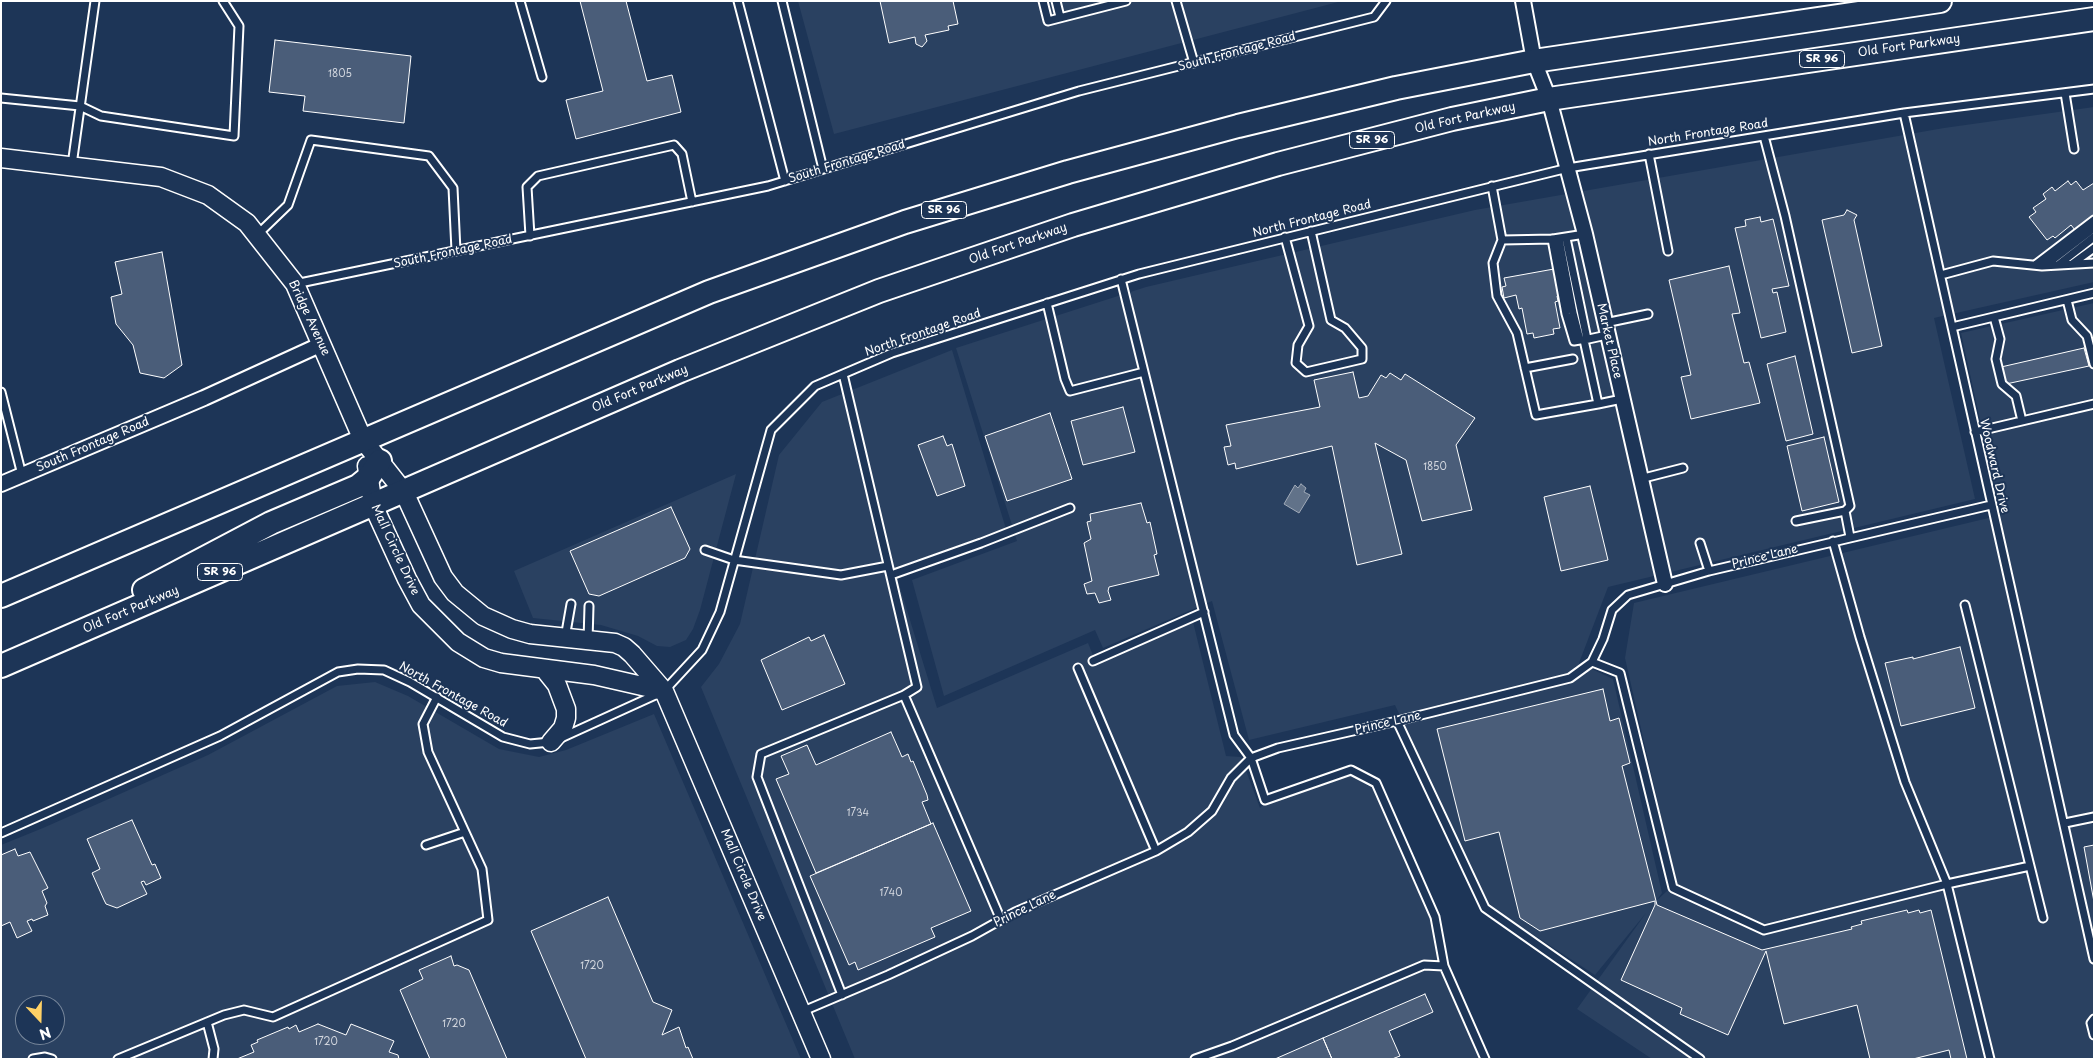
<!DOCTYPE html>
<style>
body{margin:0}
#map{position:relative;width:2095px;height:1060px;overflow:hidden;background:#1d3557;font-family:"Playpen Sans",sans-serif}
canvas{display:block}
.frame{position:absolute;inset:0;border:2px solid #fff;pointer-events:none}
.north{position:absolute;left:15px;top:995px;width:50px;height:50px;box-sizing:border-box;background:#1d3557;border:1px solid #77869a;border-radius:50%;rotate:159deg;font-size:14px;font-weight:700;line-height:20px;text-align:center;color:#fff}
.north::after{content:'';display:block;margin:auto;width:18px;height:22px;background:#ffd166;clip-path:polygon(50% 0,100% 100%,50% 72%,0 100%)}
</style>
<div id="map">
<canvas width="2095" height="1060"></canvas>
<div class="frame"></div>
<div class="north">N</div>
</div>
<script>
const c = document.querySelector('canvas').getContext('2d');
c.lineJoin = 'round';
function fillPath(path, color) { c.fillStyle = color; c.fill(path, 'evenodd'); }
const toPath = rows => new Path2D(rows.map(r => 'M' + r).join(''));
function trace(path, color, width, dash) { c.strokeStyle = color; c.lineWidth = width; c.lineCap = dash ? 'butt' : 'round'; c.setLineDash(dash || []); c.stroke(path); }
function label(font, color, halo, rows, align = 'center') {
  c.font = font + ' "Playpen Sans",sans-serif'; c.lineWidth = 4; c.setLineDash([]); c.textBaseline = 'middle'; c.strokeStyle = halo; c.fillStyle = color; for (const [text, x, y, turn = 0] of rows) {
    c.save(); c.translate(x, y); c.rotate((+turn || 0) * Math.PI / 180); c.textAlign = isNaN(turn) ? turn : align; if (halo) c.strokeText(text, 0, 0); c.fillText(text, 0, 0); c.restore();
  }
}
fillPath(toPath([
 [798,1,1342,1,834,134],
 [2094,107,2094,282,1934,318,1975,499,1608,587,1579,663,1613,679,1662,893,1656,901,1676,883,1625,658,1634,603,2001,515,1961,333,2094,303,2094,1059,1652,1059,1577,1009,1646,913,1595,975,1488,905,1395,705,1249,740,1212,601,1103,648,1095,630,944,696,912,580,1017,541,956,348,1146,287,1475,210,1944,128],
 [952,350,1006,529,894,568,937,708,1088,643,1097,665,1193,622,1226,756,1241,757,1260,808,1266,802,1351,773,1373,787,1432,918,1442,971,1479,1059,855,1059,701,687,719,664,740,624,779,455,822,402],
 [736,474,700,610,693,629,686,640,670,647,657,646,638,636,601,625,533,618,514,571],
 [375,682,408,696,499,749,539,757,566,750,654,714,801,1059,1,1059,1,845,43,828,208,755,337,686],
 [25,1005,55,1005,55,1035,25,1035]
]), '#2a4161');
const water = toPath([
 [1301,484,1306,488,1304,492,1310,495,1299,513,1284,504,1295,485,1298,488,1301,484]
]);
fillPath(water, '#617289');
trace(water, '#a0aab8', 1);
const building = toPath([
 [580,1,626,1,647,81,672,75,681,112,576,139,566,100,603,91,580,1],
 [880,1,953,1,958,24,948,26,949,30,925,35,927,41,922,47,916,44,915,37,889,43,880,1],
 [275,40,411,56,404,123,303,111,305,96,269,92,275,40],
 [2068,181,2071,185,2076,181,2083,190,2094,183,2094,254,2071,225,2055,238,2053,236,2047,240,2029,217,2036,212,2033,208,2046,199,2043,194,2052,187,2055,191,2068,181],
 [1847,210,1857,215,1854,220,1882,346,1852,353,1822,220,1844,215,1847,210],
 [1760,217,1761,222,1773,219,1789,286,1772,289,1773,293,1777,292,1786,332,1761,338,1735,228,1746,226,1745,220,1760,217],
 [162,252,182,365,164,378,140,373,133,345,116,324,111,297,122,294,115,262,162,252],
 [1729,266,1740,313,1732,314,1744,363,1749,362,1760,403,1691,419,1681,377,1691,375,1669,280,1729,266],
 [1554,269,1556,279,1576,275,1579,292,1557,296,1558,301,1555,302,1560,328,1553,329,1554,334,1534,338,1533,333,1527,334,1522,308,1519,309,1516,295,1504,298,1502,287,1506,286,1504,278,1554,269],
 [2084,348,2089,366,2006,384,2001,367,2084,348],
 [1795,356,1813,434,1786,441,1767,364,1795,356],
 [1353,372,1359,398,1368,396,1381,375,1386,378,1390,373,1401,380,1405,374,1475,418,1456,445,1472,510,1467,511,1422,521,1406,460,1375,443,1402,554,1357,565,1332,446,1236,469,1235,463,1228,465,1224,447,1231,446,1226,425,1320,407,1314,380,1353,372],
 [1123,407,1135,452,1083,465,1071,421,1123,407],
 [1050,413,1072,479,1007,501,985,436,1050,413],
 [943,436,947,446,952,444,965,486,937,496,918,445,943,436],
 [1824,437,1839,502,1802,511,1787,446,1824,437],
 [1590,486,1608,560,1561,571,1544,497,1590,486],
 [1141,503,1147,523,1150,522,1157,554,1154,555,1159,575,1109,587,1108,591,1111,600,1099,603,1095,593,1087,594,1084,584,1092,581,1084,543,1091,539,1087,522,1091,521,1090,514,1141,503],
 [671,507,690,549,685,558,599,596,589,594,570,551,671,507],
 [824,635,845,684,782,710,761,660,809,637,811,641,824,635],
 [1960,647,1975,708,1901,726,1885,663,1913,657,1913,659,1960,647],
 [1603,689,1610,721,1619,718,1630,763,1622,766,1657,905,1762,950,1852,929,1851,927,1862,924,1861,921,1907,910,1908,913,1919,910,1920,913,1931,910,1967,1059,1951,1059,1949,1050,1913,1059,1870,1059,1857,1005,1784,1024,1766,951,1728,1035,1680,1014,1682,1008,1621,980,1655,905,1655,901,1540,931,1520,918,1499,832,1465,841,1437,729,1603,689],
 [891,732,902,757,908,754,911,762,913,761,927,795,928,800,922,802,931,824,816,873,776,779,789,774,781,756,807,745,816,765,891,732],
 [132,820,152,865,155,864,161,878,146,885,144,881,141,882,147,894,117,908,106,904,104,900,92,873,100,869,87,839,132,820],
 [933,823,971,911,931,928,935,937,858,970,855,962,849,965,810,876,933,823],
 [2094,845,2094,902,2084,847,2094,845],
 [15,849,18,856,30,852,48,888,42,891,47,903,45,906,48,915,33,921,32,919,27,921,32,931,17,938,10,922,1,926,1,855,15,849],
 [608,897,653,1002,672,1010,662,1035,679,1027,686,1048,688,1047,693,1059,586,1059,531,931,608,897],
 [451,956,454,966,457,965,469,970,507,1059,430,1059,400,990,423,979,419,970,451,956],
 [1425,994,1433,1012,1389,1031,1400,1056,1392,1059,1332,1059,1323,1038,1425,994],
 [318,1024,346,1035,351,1024,394,1041,389,1052,398,1055,399,1059,237,1059,254,1052,251,1045,258,1042,257,1040,288,1027,289,1029,296,1025,299,1032,318,1024],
 [1323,1038,1332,1059,1275,1059,1323,1038]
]);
fillPath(building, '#4a5d79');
trace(building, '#fff', 1);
const service = toPath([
 [520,1,542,77],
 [738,1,785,181],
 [782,1,823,169],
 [1043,1,1048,21,1126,1],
 [1056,1,1060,17],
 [1176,1,1194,63],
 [2065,93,2074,149],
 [1,98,80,106,101,116,234,136,239,26,223,1],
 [1904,113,2094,959],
 [1764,136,1785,216,1850,506,1845,511,1850,537],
 [1649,154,1668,251],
 [72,165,95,1],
 [1492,186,1502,240,1553,239,1585,234],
 [257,235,288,205,311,140,429,156,453,188,456,251],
 [530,236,527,187,538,176,674,145,682,154,692,202],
 [1285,237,1309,326,1298,345,1296,363,1306,372,1362,359,1362,348,1345,328,1331,320,1311,231],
 [1566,238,1587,339],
 [1552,239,1566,314,1574,341,1580,340],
 [1559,239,1573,313,1580,340,1583,340],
 [1502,240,1493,263,1497,296,1517,333,1536,415,1598,404,1584,340,1607,335],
 [2072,264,2094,248],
 [2035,265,2094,220],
 [2046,265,2094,228],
 [2058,265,2094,237],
 [1941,275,1993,261,2042,266,2094,263],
 [1121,279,1234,735,1251,758,1265,800,1351,770,1376,783,1435,917,1444,966,1485,1059],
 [295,284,768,186,1079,91,1374,17,1386,1],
 [2067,300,2072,320,2087,336,2094,364],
 [1047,303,1065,379,1070,391,1144,372],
 [1994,317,2000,339,1996,359,2002,384,2016,396,2022,421],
 [1605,323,1648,314],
 [1952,327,2094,293],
 [1525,368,1573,359],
 [1,392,22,475],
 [1598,404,1622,399],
 [1975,432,2094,404],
 [1640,479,1683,468],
 [1796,521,1845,511],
 [1833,541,1860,637,1905,782,1947,884,1990,1059],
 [1700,543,1709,571],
 [705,550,734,560,841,575,888,566],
 [891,575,981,543,1070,508],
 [1965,605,2043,918],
 [565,638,571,604],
 [588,641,589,606],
 [1093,661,1204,612],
 [1592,662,1620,673,1673,888,1764,930,1947,884,2030,866],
 [1078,668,1156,851],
 [904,695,1001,920],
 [1397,721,1485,908,1700,1059],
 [563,737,664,691,702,650,720,612,771,430,815,386,892,353,1139,274,1568,168,1904,113,2094,89],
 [2065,823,2094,817],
 [1,833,220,736,338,672,358,669,384,670,410,682,503,737,530,744,550,742],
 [426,845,465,832],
 [842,995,757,777,761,754,904,695,917,687,843,374],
 [801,1012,888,975,972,936,1015,912,1156,851,1188,832,1212,811,1231,778,1251,758,1278,748,1397,721,1570,678,1592,662,1603,639,1612,610,1628,595,1709,571,1991,505],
 [2094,1019,2091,1023,2094,1035],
 [207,1022,214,1049,213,1059],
 [33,1059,45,1057,52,1059],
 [118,1059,224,1015,244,1010,273,1017,488,920,482,869,428,752,423,724,437,697],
 [1195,1059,1232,1046,1424,965,1444,966]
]);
const minor = toPath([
 [1523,1,1534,61,1549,99,1585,234,1665,584],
 [1,484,204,398,322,344]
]);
const tertiary = toPath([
 [1,158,161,177,208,195,247,223,295,284,363,440,404,492,443,577,455,593,483,616,512,629,530,634,615,643,624,647,632,654,664,691,821,1059],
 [367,466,373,505,407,579,421,605,458,642,484,658,501,663,594,675,664,691],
 [545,670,557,685,566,709,566,718,563,728,551,742]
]);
const primary = toPath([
 [144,590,271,523,358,486,369,477,380,461],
 [1,596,709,292,905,222,1068,172,1238,126,1396,88,1534,61,1940,1],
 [1,666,680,371,879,291,1073,225,1278,164,1452,119,1549,99,2094,19]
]);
trace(service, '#fff', 11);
trace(minor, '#fff', 18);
trace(tertiary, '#fff', 21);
trace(primary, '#fff', 26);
trace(service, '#1d3557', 7);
trace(minor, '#1d3557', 14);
trace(tertiary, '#1d3557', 18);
trace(primary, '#1d3557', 22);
label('10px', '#d2d6de', null, [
 ["1805",340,74],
 ["1850",1435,467],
 ["1734",858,813],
 ["1740",891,893],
 ["1720",592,966],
 ["1720",454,1024],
 ["1720",326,1042]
]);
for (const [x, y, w] of [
 [1822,59,45],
 [1372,140,45],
 [944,210,45],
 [220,572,45]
]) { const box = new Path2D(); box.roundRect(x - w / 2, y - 8.5, w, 17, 4); c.fillStyle = '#1d3557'; c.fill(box); trace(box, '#fff', 1); }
label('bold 11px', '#fff', null, [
 ["SR 96",1822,59],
 ["SR 96",1372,140],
 ["SR 96",944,210],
 ["SR 96",220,572]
]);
label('12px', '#fff', '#1d3557', [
 ["Old Fort Parkway",1909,46,-8],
 ["South Frontage Road",1237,52,-15],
 ["Old Fort Parkway",1465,118,-13],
 ["North Frontage Road",1708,133,-9],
 ["South Frontage Road",847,162,-17],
 ["North Frontage Road",1312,219,-14],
 ["Old Fort Parkway",1018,244,-19],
 ["South Frontage Road",453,252,-12],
 ["Bridge Avenue",309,318,65],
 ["North Frontage Road",923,333,-19],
 ["Market Place",1609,341,77],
 ["Old Fort Parkway",640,389,-23],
 ["South Frontage Road",93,445,-23],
 ["Woodward Drive",1994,466,77],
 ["Mall Circle Drive",395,550,65],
 ["Prince Lane",1765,557,-14],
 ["Old Fort Parkway",131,610,-23],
 ["North Frontage Road",453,695,29],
 ["Prince Lane",1388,723,-13],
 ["Mall Circle Drive",743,875,67],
 ["Prince Lane",1025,909,-26]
]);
</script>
